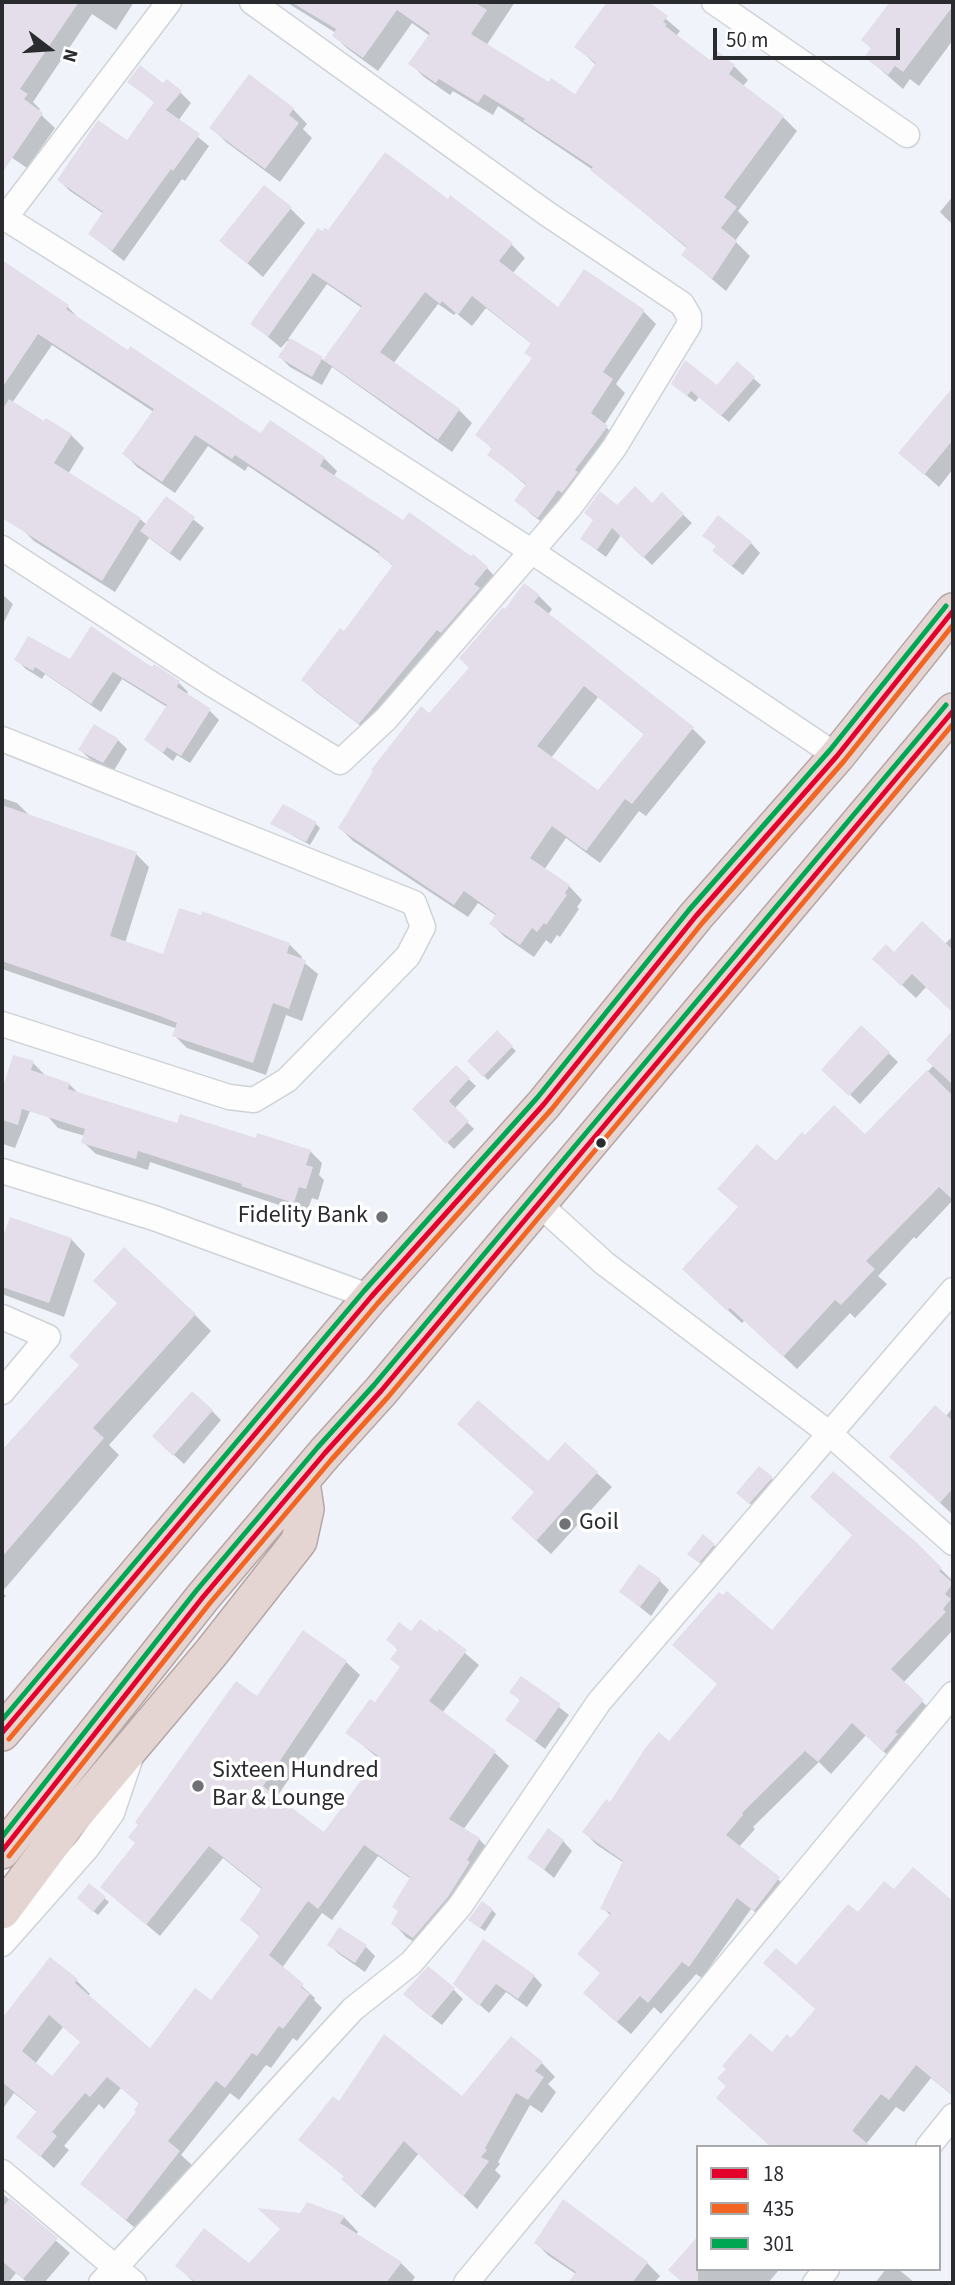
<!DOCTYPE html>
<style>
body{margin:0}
#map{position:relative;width:955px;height:2285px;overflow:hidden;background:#f0f4fa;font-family:"Source Sans 3",sans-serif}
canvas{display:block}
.frame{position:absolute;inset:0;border:4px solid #292b2f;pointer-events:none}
.legend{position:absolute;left:696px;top:2145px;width:245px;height:126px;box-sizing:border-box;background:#fff;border:2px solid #a9aaac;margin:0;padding:9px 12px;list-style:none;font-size:21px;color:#292b2f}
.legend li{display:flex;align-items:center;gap:14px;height:35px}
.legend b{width:35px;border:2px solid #a9aaac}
.north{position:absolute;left:14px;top:14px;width:70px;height:70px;-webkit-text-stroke:5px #fff;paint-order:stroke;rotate:107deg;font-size:19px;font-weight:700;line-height:28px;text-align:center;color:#292b2f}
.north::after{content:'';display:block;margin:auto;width:24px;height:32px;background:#292b2f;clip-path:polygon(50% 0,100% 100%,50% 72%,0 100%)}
.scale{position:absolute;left:713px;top:28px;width:187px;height:32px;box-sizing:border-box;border:4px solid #292b2f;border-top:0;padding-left:9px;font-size:21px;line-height:24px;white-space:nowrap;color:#292b2f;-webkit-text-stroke:5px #fff;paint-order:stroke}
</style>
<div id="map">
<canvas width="955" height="2285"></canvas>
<div class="frame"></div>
<ul class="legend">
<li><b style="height:9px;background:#e4002b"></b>18</li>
<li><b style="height:9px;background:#f26522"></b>435</li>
<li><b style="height:9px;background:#00a651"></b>301</li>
</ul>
<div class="north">N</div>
<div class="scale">50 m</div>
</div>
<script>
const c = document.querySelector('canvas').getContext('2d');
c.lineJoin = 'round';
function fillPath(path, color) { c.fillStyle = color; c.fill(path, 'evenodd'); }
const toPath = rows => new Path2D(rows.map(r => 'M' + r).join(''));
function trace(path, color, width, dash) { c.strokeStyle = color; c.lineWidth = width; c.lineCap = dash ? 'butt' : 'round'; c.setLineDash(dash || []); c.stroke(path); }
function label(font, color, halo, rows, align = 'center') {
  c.font = font + ' "Source Sans 3",sans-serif'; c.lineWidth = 7; c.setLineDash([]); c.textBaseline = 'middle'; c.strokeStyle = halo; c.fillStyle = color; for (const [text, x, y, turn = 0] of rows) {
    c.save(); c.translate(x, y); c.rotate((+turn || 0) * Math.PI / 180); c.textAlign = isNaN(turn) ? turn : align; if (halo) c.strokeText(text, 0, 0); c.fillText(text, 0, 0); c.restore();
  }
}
fillPath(toPath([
 [2,2,134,2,116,30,92,14,33,102,40,109,38,112,55,128,27,168,2,151],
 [286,2,515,2,486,46,549,84,576,97,596,65,576,46,610,2,646,2,680,31,676,36,711,62,734,66,748,80,743,86,783,117,797,131,738,211,749,222,735,241,750,256,726,291,683,255,688,249,593,170,498,106,493,115,453,91,450,95,424,77,411,64,430,36,412,23,378,71,348,49,334,36,336,33],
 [892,2,944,2,953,9,953,40,919,86,910,79,903,89,866,57,872,49,863,40],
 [130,81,163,86,180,92,191,103,178,121,209,146,185,181,182,179,124,261,90,234,104,214,70,191,59,180,127,143,155,103],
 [293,109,307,124,303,129,312,138,280,182,226,142,212,128],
 [953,196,953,225,940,212],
 [451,197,512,245,525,258,512,274,559,310,644,312,656,324,616,384,625,393,604,425,619,440,552,530,530,513,517,500,527,486,490,455,493,450,478,434,534,360,527,353,532,344,486,308,472,326,456,313,454,315,438,304,393,364,459,410,472,423,452,452,332,367,322,385,290,367,280,357,289,342,287,341,281,348,252,323,329,232,448,201],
 [327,284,362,308,325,361,288,339],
 [290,208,305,223,263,277,222,241],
 [2,264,68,307,80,320,261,436,270,423,324,458,337,471,334,476,404,523,487,568,499,581,373,735,316,692,303,680,344,633,394,567,381,555,248,466,245,471,208,446,175,493,137,467,125,454,154,412,52,345,12,403,45,424,47,420,71,435,84,448,68,474,140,519,147,525,167,498,204,528,180,561,149,538,115,592,34,541,21,528,30,515,2,498],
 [737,364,761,385,729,422,699,397,695,402,680,390,717,387],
 [953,389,953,469,939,487,900,452],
 [662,495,692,523,652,565,621,535,606,557,582,539,617,508,652,505],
 [705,535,751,543,760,553,743,575,724,560,718,548],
 [2,594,13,604,2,626],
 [539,596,552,609,548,615,693,729,706,742,646,816,639,811,600,863,566,838,544,870,569,886,582,900,577,907,579,909,560,937,557,935,551,944,546,940,534,957,505,937,491,924,497,916,478,903,468,917,353,841,340,828,430,715,471,668,506,611],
 [598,697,645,735,599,792,551,758],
 [17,660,71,661,153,669,179,683,188,692,186,695,210,711,219,720,190,763,177,755,173,761,146,740,167,707,122,679,101,712,45,674,42,679,26,669],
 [118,740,127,749,113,772,90,759,80,750],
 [2,798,17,803,31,817,136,854,149,867,125,943,164,956,289,944,302,957,301,960,318,974,302,1021,286,1015,266,1075,187,1048,174,1035,175,1028,2,969],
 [315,823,320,828,310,845,272,824],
 [953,936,953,1011,927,986,916,998,888,972,894,954,945,944],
 [862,1028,898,1062,860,1104,823,1069],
 [497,1033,516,1051,488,1080,469,1061],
 [953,1033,953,1200,916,1239,914,1237,878,1276,887,1284,855,1318,850,1313,797,1369,745,1320,742,1323,698,1283,776,1163,805,1137,865,1136,934,1065,929,1060],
 [14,1057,33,1063,45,1075,69,1084,79,1094,178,1125,310,1151,322,1163,319,1175,324,1180,318,1200,312,1198,306,1214,150,1162,148,1170,96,1154,83,1142,85,1136,58,1128,34,1101,15,1148,3,1144,2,1096],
 [456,1067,476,1086,454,1109,474,1129,454,1149,414,1109],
 [11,1219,71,1239,85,1254,64,1317,2,1294,2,1245],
 [195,1315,211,1331,109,1445,119,1455,2,1592,6,1596,2,1600,2,1453,81,1365],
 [953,1407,953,1515,905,1470],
 [212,1411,221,1420,184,1464,164,1446],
 [459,1424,548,1463,565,1444,612,1487,551,1554,528,1533,536,1493],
 [771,1478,781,1488,760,1512,748,1502],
 [703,1536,718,1549,704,1566,694,1558],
 [915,1544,953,1581,951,1584,953,1630,903,1683,935,1714,896,1763,866,1735,831,1774,819,1762,753,1827,755,1829,739,1847,792,1891,768,1922,751,1909,702,1978,696,1974,661,2014,654,2007,631,2034,598,2006,601,1974,580,1954,611,1916,603,1908,624,1863,597,1845,584,1832,772,1633],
 [659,1580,669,1590,651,1616,621,1592],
 [304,1632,346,1662,360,1675,276,1798,325,1834,378,1758,348,1733,375,1705,402,1669,399,1651,389,1640,412,1634,437,1635,440,1632,479,1665,442,1713,495,1753,509,1766,463,1830,479,1839,492,1853,427,1950,406,1937,393,1923,400,1912,411,1879,378,1856,332,1920,322,1913,282,1968,315,1998,314,2000,322,2008,297,2041,293,2038,271,2068,266,2065,239,2100,230,2093,181,2155,192,2165,140,2232,82,2184,138,2112,140,2104,121,2088,104,2109,99,2104,64,2146,69,2150,54,2168,19,2137,39,2113,14,2093,2,2110,2,2020,51,1959,77,1981,90,1994,88,1996,150,2050,211,2003,261,1937,242,1920,263,1890,223,1858,160,1936,102,1887,257,1698],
 [63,2027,82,2043,52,2078,35,2064],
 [522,1678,569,1715,545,1749,508,1720,521,1701,512,1692],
 [563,1841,572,1851,554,1878,530,1858],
 [913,1869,953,1904,953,2096,931,2078,904,2112,896,2107,866,2144,773,2055,792,2040,817,2010,796,1968,858,1915,894,1892],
 [104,1898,109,1902,98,1915,83,1902],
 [492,1910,496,1914,485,1931,474,1924],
 [329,1945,366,1947,375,1956,365,1972,339,1954],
 [534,1976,542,1985,527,2007,506,1992,489,2013,455,1983],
 [454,1990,463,1999,442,2025,415,2004],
 [542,2063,555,2077,548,2084,556,2092,542,2113,530,2105,498,2162,500,2164,495,2170,501,2176,477,2209,419,2153,375,2208,357,2193,343,2179,345,2177,301,2140,339,2103,462,2099],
 [2,2190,4,2195,70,2253,44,2283,28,2283,16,2273,8,2283,2,2281],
 [308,2204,344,2217,358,2232,356,2235,401,2263,415,2277,411,2283,195,2283,177,2266,249,2265,300,2215],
 [536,2243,647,2263,660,2276,654,2283,579,2283,574,2278,576,2274,549,2256],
 [698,2269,776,2269,778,2271,768,2283,684,2283,670,2270],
 [886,2269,898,2269,915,2283,875,2283]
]), '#0003');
fillPath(toPath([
 [2,2,79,2,20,89,28,94,24,99,43,113,2,173],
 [291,2,474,2,487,10,471,34,549,82,551,78,575,94,596,63,574,47,607,2,649,2,668,16,663,22,667,24,665,26,710,60,717,51,735,65,729,74,784,116,724,197,737,207,721,228,737,241,712,279,681,255,687,247,590,170,593,167,523,121,525,119,484,94,478,103,439,79,436,83,408,64,430,33,397,10,363,58,332,36,336,29],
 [890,2,953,2,953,6,903,72,895,66,888,75,864,57,871,48,861,40],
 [140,65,163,83,167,79,182,91,166,110,200,134,173,171,171,169,112,251,88,234,103,212,57,180,98,120,127,140,154,102,127,82],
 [249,74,294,108,289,115,299,123,265,169,209,128],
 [385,152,448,199,450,195,513,243,499,261,558,307,584,269,645,310,603,372,613,379,591,413,608,426,575,470,578,472,562,493,558,490,538,518,514,501,526,484,487,455,492,448,475,435,532,358,524,353,531,343,472,296,458,315,442,301,440,304,425,292,380,352,460,409,438,440,323,360,362,306,313,273,268,337,250,324,318,228,322,231,325,228,328,230],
 [264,185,292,207,247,264,219,241],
 [2,260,69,305,66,309,128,350,130,346,257,431,261,433,270,420,325,457,320,466,403,520,409,512,471,556,473,554,488,567,474,584,480,588,441,633,437,630,359,724,301,680,340,628,344,631,393,565,378,555,380,552,235,455,232,459,195,435,162,482,122,454,154,409,38,334,2,388],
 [290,338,323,357,312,377,278,357],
 [685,360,717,385,737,361,755,377,721,416,691,391,687,396,671,384],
 [953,387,953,440,924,475,898,453],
 [9,399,44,421,46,418,72,434,54,463,141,518,102,581,2,518,2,410],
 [635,486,652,503,662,492,684,514,643,558,612,528,597,550,580,539,593,520,584,513,600,491,617,505],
 [166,496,195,517,170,553,140,531],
 [718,515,752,542,732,566,712,551,716,546,702,536],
 [524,583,540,595,534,602,694,727,632,804,625,799,586,851,552,826,530,858,570,885,565,893,567,895,546,925,544,923,537,932,532,928,520,945,489,924,496,914,464,891,454,905,338,828,373,771,371,770,421,706,429,713,469,668,459,658,503,607,505,609],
 [584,686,644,734,598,790,537,746],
 [91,626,152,667,154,664,180,681,177,687,211,709,181,756,167,747,163,753,144,740,167,705,113,672,91,704,35,667,33,671,14,660,28,636,70,659],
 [94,724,119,739,103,763,78,750],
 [283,804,317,822,306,842,270,824],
 [2,805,137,852,110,936,163,954,179,908,201,915,202,911,290,943,287,953,306,960,289,1009,273,1003,253,1063,172,1036,177,1023,160,1016,2,961],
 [922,921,953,950,953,1013,912,974,901,986,872,959,886,944,894,952],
 [861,1025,890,1052,849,1096,821,1070],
 [497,1030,513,1046,483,1077,467,1061],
 [953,1030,953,1085,926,1060],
 [13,1055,34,1061,31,1070,70,1083,68,1089,177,1123,180,1114,256,1138,257,1133,311,1150,306,1165,313,1167,306,1189,299,1187,294,1203,241,1186,242,1184,138,1151,136,1159,81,1143,85,1129,22,1109,18,1125,2,1120,2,1090],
 [456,1065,470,1078,449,1101,469,1121,446,1144,412,1109],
 [927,1070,953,1096,953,1200,939,1187,866,1261,875,1269,841,1305,835,1300,783,1357,730,1308,727,1311,682,1269,738,1207,717,1189,757,1144,776,1161,802,1132,805,1135,834,1105,865,1134],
 [10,1217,72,1238,49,1303,2,1287,2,1240],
 [124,1247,196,1314,93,1428,104,1438,2,1557,2,1450,79,1365,69,1356,117,1303,93,1281],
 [192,1391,213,1410,173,1456,152,1436],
 [478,1400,548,1461,565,1442,598,1472,536,1541,511,1518,534,1492,457,1424],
 [935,1405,953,1421,953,1488,940,1503,889,1457],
 [759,1466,773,1477,749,1504,736,1493],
 [833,1471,916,1542,942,1568,939,1571,953,1583,945,1594,951,1599,943,1609,946,1612,891,1669,924,1700,895,1732,898,1734,883,1752,852,1723,818,1762,805,1751,742,1813,743,1815,726,1835,780,1877,754,1911,737,1898,689,1967,682,1962,648,2003,640,1996,617,2022,583,1993,600,1973,577,1954,611,1913,600,1909,623,1861,582,1832,606,1799,610,1802,646,1747,659,1732,669,1741,717,1684,672,1645,719,1592,723,1595,727,1591,772,1630,852,1535,810,1497],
 [703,1534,715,1544,699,1563,687,1554],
 [639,1564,661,1579,640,1607,619,1592],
 [420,1619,437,1632,439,1629,467,1650,429,1701,496,1751,449,1819,480,1838,467,1860,470,1862,448,1897,413,1938,391,1924,398,1911,392,1907,410,1877,364,1845,318,1909,308,1901,269,1955,304,1984,301,1987,310,1994,283,2029,279,2026,257,2056,252,2053,225,2088,216,2081,168,2141,180,2151,126,2220,80,2184,136,2112,134,2110,139,2103,107,2077,90,2097,85,2093,52,2132,57,2136,40,2157,16,2137,37,2111,2,2082,2,2018,50,1957,78,1979,75,1983,150,2048,195,1988,211,2000,260,1935,240,1920,262,1888,209,1846,146,1925,100,1887,135,1843,128,1837,138,1825,135,1822,236,1681,257,1696,303,1630,347,1661,263,1786,324,1832,378,1756,345,1733,370,1699,375,1702,400,1667,390,1659,398,1649,386,1640,399,1622,411,1631],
 [49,2015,80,2042,52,2076,22,2051],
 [521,1676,561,1704,535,1741,505,1720,520,1700,509,1692],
 [548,1828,564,1840,544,1870,527,1858],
 [913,1867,953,1901,953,2096,916,2065,889,2100,881,2094,852,2131,872,2147,771,2147,716,2098,726,2086,717,2078,726,2069,722,2066,750,2033,772,2052,787,2034,791,2038,815,2009,763,1963,776,1948,796,1965,848,1904,858,1912,884,1881,894,1889],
 [89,1883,106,1897,93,1912,77,1898],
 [482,1901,493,1909,480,1928,468,1920],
 [339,1927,367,1945,355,1963,327,1945],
 [483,1939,535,1975,518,1999,496,1984,479,2006,453,1984],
 [428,1966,455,1988,431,2017,403,1994],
 [384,2034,462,2096,511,2036,543,2062,535,2071,544,2077,528,2100,516,2093,485,2148,487,2150,481,2157,489,2161,463,2197,404,2141,361,2196,341,2179,344,2176,298,2140,333,2096,339,2101],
 [10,2198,58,2238,23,2279,2,2261,2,2208],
 [563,2199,648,2262,632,2283,568,2283,576,2272,534,2243],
 [307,2202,345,2216,340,2223,402,2262,386,2283,197,2283,175,2266,204,2228,249,2263,280,2229,257,2208,300,2213],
 [698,2236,698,2283,683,2283,668,2270]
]), '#e3deea');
const minor = toPath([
 [714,2,907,135],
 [2,216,337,426,531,551,837,756],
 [5,218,169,2],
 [2,548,210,683,340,762,386,719,569,508,614,448,689,325,689,316,682,304,546,213,252,2],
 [2,739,414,903,423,927,408,956,287,1080,254,1100,229,1097,2,1024],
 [2,1171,154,1218,371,1297],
 [539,1204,604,1263,830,1434,953,1543],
 [2,1317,48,1337,2,1392],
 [2,1944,87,1848,112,1813,132,1754],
 [928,2147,953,2116],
 [2,2172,134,2283],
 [101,2283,353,2009,411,1963,460,1906,599,1702,953,1290],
 [466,2283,953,1694],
 [815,2283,827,2269]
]);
const highway = toPath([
 [2,1733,371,1297,544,1104,696,916,837,756,953,611],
 [2,1851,203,1597,325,1453,381,1391,953,711],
 [2,1911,66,1825,211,1653,299,1541,306,1509,302,1482]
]);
trace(minor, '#cfd2d6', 27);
trace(highway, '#b6a6a5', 38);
trace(minor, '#fdfdfe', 24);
trace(highway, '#e4d5d2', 35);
trace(toPath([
 [2,1733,371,1297,544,1104,696,916,837,756,953,611],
 [2,1851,203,1597,325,1453,381,1391,953,711]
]), '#e4002b', 5);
trace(toPath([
 [9,1739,378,1303,551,1110,703,922,844,761,953,625],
 [9,1856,210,1603,332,1459,388,1397,953,724]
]), '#f26522', 5);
trace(toPath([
 [2,1720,364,1291,537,1098,689,910,830,750,946,606],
 [2,1837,196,1591,318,1447,374,1385,946,705]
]), '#00a651', 5);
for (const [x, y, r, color] of [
 [601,1143,6,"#292b2f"],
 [382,1217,7,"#6f7176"],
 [565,1524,7,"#6f7176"],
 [198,1786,7,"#6f7176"]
]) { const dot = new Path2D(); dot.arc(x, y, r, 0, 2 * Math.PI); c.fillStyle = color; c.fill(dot); trace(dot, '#fff', 2.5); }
label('24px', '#292b2f', '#fff', [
 ["Fidelity Bank",368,1217,"right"],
 ["Goil",579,1524],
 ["Sixteen Hundred",212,1772],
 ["Bar & Lounge",212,1800]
], 'left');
</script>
